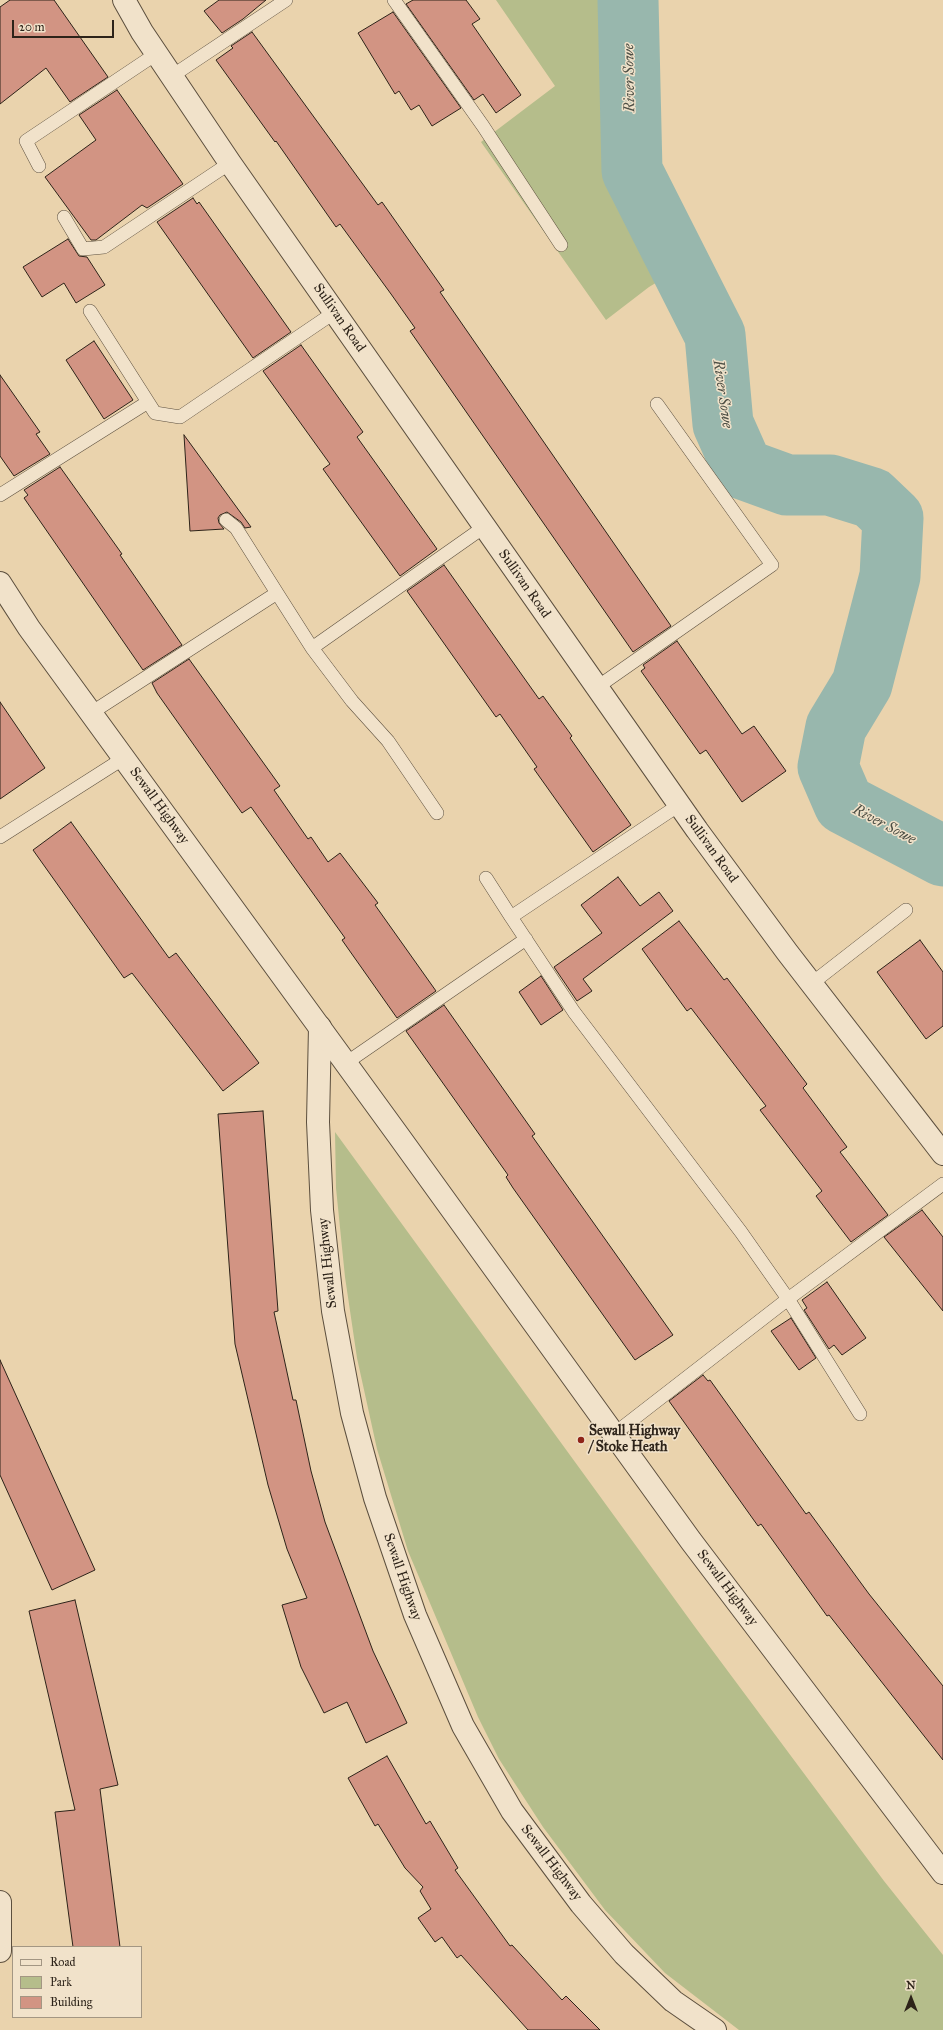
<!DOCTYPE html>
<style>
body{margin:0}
#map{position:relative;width:943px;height:2030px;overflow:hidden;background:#ead3ad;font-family:"IM FELL Great Primer",serif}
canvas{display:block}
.legend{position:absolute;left:12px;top:1946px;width:130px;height:72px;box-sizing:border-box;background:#f1e2ca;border:1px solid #a39683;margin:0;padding:5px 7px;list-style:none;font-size:12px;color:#2d2319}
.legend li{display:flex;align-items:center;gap:8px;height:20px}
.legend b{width:20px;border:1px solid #a39683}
.north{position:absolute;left:891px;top:1978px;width:40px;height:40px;-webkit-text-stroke:3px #f1e2ca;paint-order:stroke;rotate:0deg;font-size:11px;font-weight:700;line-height:16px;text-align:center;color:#2d2319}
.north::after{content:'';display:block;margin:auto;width:14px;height:18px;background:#2d2319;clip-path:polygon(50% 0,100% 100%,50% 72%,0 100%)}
.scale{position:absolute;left:12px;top:20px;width:102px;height:18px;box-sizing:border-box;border:2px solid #2d2319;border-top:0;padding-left:5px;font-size:12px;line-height:14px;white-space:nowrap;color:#2d2319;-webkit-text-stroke:3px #f1e2ca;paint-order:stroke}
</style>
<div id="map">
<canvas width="943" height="2030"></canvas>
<ul class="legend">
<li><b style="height:5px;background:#f1e2ca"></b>Road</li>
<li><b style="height:11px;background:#b5bd8b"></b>Park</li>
<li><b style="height:11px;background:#d29483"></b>Building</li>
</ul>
<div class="north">N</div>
<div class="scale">20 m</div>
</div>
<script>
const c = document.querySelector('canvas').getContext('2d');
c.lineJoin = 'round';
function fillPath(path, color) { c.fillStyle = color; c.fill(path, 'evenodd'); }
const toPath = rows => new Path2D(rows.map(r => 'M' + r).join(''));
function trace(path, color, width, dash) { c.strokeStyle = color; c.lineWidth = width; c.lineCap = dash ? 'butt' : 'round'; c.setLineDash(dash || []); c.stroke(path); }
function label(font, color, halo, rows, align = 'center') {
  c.font = font + ' "IM FELL Great Primer",serif'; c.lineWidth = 3; c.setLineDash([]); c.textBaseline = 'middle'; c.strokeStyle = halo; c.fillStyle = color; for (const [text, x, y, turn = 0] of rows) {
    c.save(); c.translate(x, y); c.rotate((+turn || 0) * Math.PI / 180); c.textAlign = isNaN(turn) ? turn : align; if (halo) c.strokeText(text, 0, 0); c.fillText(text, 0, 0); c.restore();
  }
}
fillPath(toPath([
 [496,0,651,0,656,160,699,257,649,287,606,320,481,142,555,86],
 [335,1132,695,1627,884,1881,943,1955,943,2030,739,2030,665,1973,605,1910,543,1827,499,1759,478,1717,408,1551,377,1449,357,1358,345,1277,336,1188]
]), '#b5bd8b');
trace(toPath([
 [628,0,632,171,715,335,723,424,743,469,787,485,830,485,872,498,893,518,890,576,862,684,836,727,828,767,844,804,943,856]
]), '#98b7ad', 61);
const building = toPath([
 [10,0,54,0,108,77,70,102,46,68,0,104,0,7,10,0],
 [219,0,266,0,243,19,222,33,204,11,219,0],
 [413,0,466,0,480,19,472,24,521,95,496,113,483,94,474,100,406,4,413,0],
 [393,12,461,108,432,126,419,105,411,110,399,91,395,94,358,33,393,12],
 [252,32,378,205,382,202,444,290,440,292,671,626,633,652,410,331,415,328,391,294,340,224,336,227,276,141,275,142,216,60,233,48,231,46,252,32],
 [117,90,183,184,147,208,142,205,96,240,91,240,45,177,96,140,79,115,117,90],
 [193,198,197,204,199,202,291,332,253,358,157,222,193,198],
 [68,239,79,256,87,257,105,285,76,303,64,283,42,297,23,267,68,239],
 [94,341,133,400,104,419,66,360,94,341],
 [301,345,363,432,357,437,437,549,400,576,323,469,330,464,263,371,301,345],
 [0,375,40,432,36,434,50,454,14,476,0,456,0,375],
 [184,435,251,527,245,528,241,522,227,512,220,515,218,518,219,523,224,529,190,531,184,435],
 [60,467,122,554,120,555,182,645,143,670,24,498,28,495,24,490,60,467],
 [444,565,539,699,543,696,572,736,570,738,631,825,593,852,534,769,537,767,500,714,496,717,407,591,444,565],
 [677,641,742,734,754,726,786,771,742,802,706,750,700,754,641,671,645,668,643,665,677,641],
 [189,659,280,786,274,790,308,839,311,837,328,862,340,853,378,903,375,905,436,991,397,1018,342,940,345,938,251,807,242,813,157,693,152,683,189,659],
 [0,702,45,768,0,799,0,702],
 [71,822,169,958,176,953,259,1063,223,1091,132,973,124,978,33,850,71,822],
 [618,877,640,906,659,892,673,911,583,979,592,991,577,1001,554,967,602,933,581,905,618,877],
 [679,921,724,980,727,978,807,1084,803,1088,847,1147,840,1152,888,1215,851,1242,816,1196,822,1191,760,1110,766,1106,691,1008,687,1011,642,949,679,921],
 [920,940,943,972,943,1026,926,1039,877,972,920,940],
 [541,976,563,1010,541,1025,519,992,541,976],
 [444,1005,535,1134,532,1136,673,1335,635,1360,513,1188,506,1177,508,1175,406,1031,444,1005],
 [263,1111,278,1311,274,1312,293,1400,296,1400,311,1471,325,1522,373,1651,407,1723,366,1743,347,1702,324,1713,301,1667,282,1605,307,1598,287,1549,268,1485,235,1344,218,1114,263,1111],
 [922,1210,943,1237,943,1311,884,1237,922,1210],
 [827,1282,866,1338,842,1355,834,1345,829,1349,804,1310,807,1308,802,1300,827,1282],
 [791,1318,816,1358,799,1370,771,1331,791,1318],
 [0,1360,95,1570,52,1590,0,1475,0,1360],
 [703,1375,708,1381,710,1380,806,1514,809,1512,869,1594,943,1686,943,1760,829,1615,827,1616,761,1524,758,1526,669,1401,703,1375],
 [75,1600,118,1785,100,1789,120,1947,73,1947,55,1812,75,1810,29,1611,75,1600],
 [387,1756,426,1824,430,1821,458,1868,455,1870,510,1946,512,1945,562,2000,566,1996,600,2030,528,2030,461,1955,457,1958,442,1937,435,1942,418,1918,431,1909,420,1891,423,1887,405,1868,378,1824,375,1826,348,1778,387,1756]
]);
fillPath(building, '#d29483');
trace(building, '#2d2319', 1);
const service = toPath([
 [394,0,483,126,561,245],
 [172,76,286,0],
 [39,166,26,141,156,54],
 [64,217,83,249,104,247,230,163],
 [90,311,155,413,180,417,335,312],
 [0,495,148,402],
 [226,520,236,528,277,593],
 [596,688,772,565,657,404],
 [91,713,277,593,312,648],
 [437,813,388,741,352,701,312,648,484,527],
 [0,837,124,758],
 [486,878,511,917],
 [811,984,906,910],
 [346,1063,526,939],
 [860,1414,788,1299,943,1184],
 [614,1434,788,1299,741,1232,574,1012,511,917,679,805]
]);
const minor = toPath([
 [124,0,142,32,230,163,697,830,787,952,943,1154],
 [320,1027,318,1122,322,1210,333,1311,352,1413,375,1498,415,1615,463,1726,512,1811,581,1904,624,1954,673,2001,715,2030],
 [0,1902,0,1951]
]);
const tertiary = toPath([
 [0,583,29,628,398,1135,691,1541,943,1873]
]);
trace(service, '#5c4f3e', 14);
trace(minor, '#5c4f3e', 24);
trace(tertiary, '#5c4f3e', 24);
trace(service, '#f1e2ca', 13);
trace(minor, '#f1e2ca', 22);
trace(tertiary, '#f1e2ca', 22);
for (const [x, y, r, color] of [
 [581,1440,4,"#8f2418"]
]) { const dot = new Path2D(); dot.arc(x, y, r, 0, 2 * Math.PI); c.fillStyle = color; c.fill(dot); trace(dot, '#f1e2ca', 1.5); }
label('14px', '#2d2319', '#f1e2ca', [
 ["Sullivan Road",339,318,55],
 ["Sullivan Road",524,584,55],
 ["Sewall Highway",159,806,54],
 ["Sullivan Road",711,849,54],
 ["Sewall Highway",328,1263,-96],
 ["Sewall Highway",402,1577,71],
 ["Sewall Highway",727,1588,53],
 ["Sewall Highway",551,1863,53]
]);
label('bold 14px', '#2d2319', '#f1e2ca', [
 ["Sewall Highway",589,1432],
 ["/ Stoke Heath",589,1448]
], 'left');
label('italic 15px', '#4d4f45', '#f1e2ca', [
 ["River Sowe",630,78,-91],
 ["River Sowe",722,394,82],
 ["River Sowe",884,825,28]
]);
</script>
